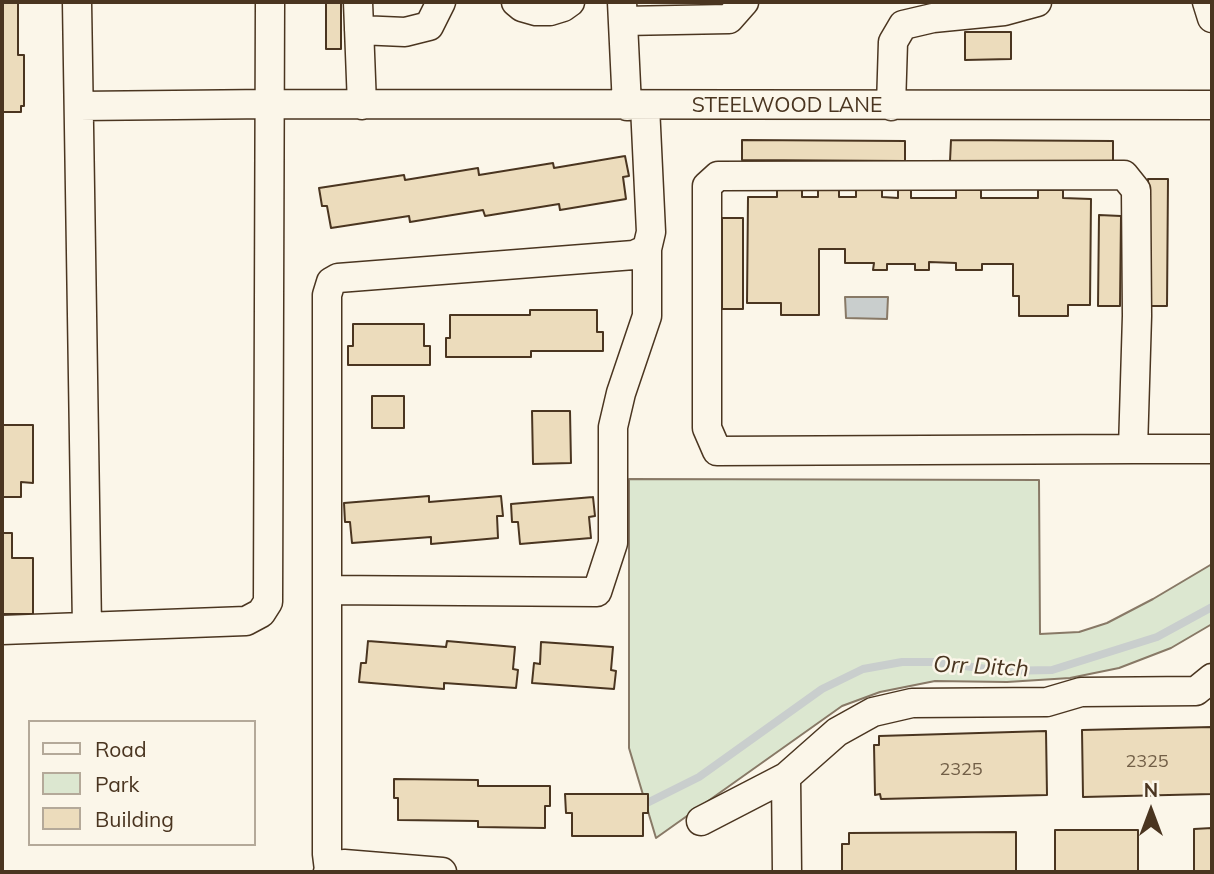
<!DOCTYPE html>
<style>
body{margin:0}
#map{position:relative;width:1214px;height:874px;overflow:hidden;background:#fbf6e9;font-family:Mulish,sans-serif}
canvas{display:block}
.frame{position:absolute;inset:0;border:4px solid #4a3520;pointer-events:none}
.legend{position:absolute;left:28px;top:720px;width:228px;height:126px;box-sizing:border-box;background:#fbf6e9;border:2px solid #b4a999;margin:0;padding:9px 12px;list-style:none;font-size:21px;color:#4a3520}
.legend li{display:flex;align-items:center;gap:14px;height:35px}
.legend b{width:35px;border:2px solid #b4a999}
.north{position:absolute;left:1116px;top:776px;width:70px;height:70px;-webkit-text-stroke:5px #fbf6e9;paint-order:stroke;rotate:0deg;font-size:19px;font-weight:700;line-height:28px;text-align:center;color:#4a3520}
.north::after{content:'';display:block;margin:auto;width:24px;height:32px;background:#4a3520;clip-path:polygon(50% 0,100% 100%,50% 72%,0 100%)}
</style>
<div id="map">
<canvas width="1214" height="874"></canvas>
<div class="frame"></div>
<ul class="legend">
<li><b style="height:9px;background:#fbf6e9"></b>Road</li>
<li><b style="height:19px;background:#dce7d0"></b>Park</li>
<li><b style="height:19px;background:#ecdcbc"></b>Building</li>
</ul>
<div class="north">N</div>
</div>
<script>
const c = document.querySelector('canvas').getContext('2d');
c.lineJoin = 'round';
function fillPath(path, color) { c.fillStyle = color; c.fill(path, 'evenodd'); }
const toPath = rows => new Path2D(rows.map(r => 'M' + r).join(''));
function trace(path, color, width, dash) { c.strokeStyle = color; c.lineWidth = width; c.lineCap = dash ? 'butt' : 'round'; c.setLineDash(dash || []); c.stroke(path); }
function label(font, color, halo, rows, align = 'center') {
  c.font = font + ' Mulish,sans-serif'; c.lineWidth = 5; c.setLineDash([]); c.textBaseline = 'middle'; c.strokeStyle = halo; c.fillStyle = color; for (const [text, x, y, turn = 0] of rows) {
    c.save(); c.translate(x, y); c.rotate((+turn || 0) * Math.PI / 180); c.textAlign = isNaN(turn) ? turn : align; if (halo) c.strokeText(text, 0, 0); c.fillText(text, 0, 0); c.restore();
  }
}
const green = toPath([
 [629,479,1039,480,1040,634,1079,632,1107,623,1153,599,1212,564,1212,624,1171,648,1119,668,1070,678,1007,682,935,681,880,692,842,706,656,838,629,748,629,479]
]);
fillPath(green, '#dce7d0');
trace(green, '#887966', 2);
const water = toPath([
 [845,297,888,297,887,319,846,318,845,297]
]);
fillPath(water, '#c9cecd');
trace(water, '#887966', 2);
trace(toPath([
 [649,802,699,777,822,689,863,669,902,662,936,662,1001,671,1052,670,1157,637,1212,607]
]), '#c9cecd', 8);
const building = toPath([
 [2,2,18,2,18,55,24,55,24,106,21,106,21,112,2,112,2,2],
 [326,2,341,2,341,49,326,49,326,2],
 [965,32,1011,32,1011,59,965,60,965,32],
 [742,140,905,141,905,161,742,160,742,140],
 [951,140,1113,141,1113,162,950,161,951,140],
 [625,156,629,176,623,177,626,199,560,210,559,204,485,216,483,210,410,222,409,216,331,228,327,206,322,206,319,188,404,175,405,180,478,168,479,175,553,163,554,168,625,156],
 [1148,179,1168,179,1167,306,1146,306,1148,179],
 [777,189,802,189,802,197,818,197,818,189,839,189,839,197,856,197,856,189,882,189,882,197,898,198,898,189,911,189,911,198,956,198,956,190,981,190,981,198,1038,198,1038,190,1063,190,1063,198,1091,199,1090,305,1068,305,1068,316,1019,316,1019,296,1013,296,1013,264,982,264,982,270,956,270,956,263,929,262,929,270,915,270,915,264,887,264,887,270,873,270,874,263,845,263,845,249,819,249,819,315,781,315,781,303,747,303,748,197,777,197,777,189],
 [1099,215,1121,216,1120,306,1098,306,1099,215],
 [722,218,743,218,743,309,722,309,722,218],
 [530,310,597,310,597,332,603,332,603,351,531,351,531,357,446,357,446,338,450,338,450,315,530,315,530,310],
 [353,324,424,324,424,346,430,346,430,365,348,365,348,346,353,346,353,324],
 [372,396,404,396,404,428,372,428,372,396],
 [532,411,570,411,571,463,533,464,532,411],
 [2,425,33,425,33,483,21,482,21,497,2,497,2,425],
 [429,496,429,502,501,496,503,516,497,516,498,538,431,544,431,537,352,543,350,522,345,522,344,503,429,496],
 [593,497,595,516,589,517,591,538,520,544,518,522,512,522,511,504,593,497],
 [2,533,12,533,12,558,33,558,33,614,2,614,2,533],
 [368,641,446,647,447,641,515,647,513,669,518,670,516,688,444,683,444,689,359,682,361,663,366,663,368,641],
 [541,642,613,647,611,670,616,671,614,689,532,683,534,663,540,664,541,642],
 [1212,727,1212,794,1083,797,1082,730,1212,727],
 [1046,731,1047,795,881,799,880,794,875,795,874,745,879,745,879,736,1046,731],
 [394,779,478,780,478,786,550,786,550,806,545,806,545,828,478,827,478,821,398,820,398,798,394,798,394,779],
 [565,794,648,794,648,813,643,813,643,836,572,836,572,813,566,813,565,794],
 [1212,828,1212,872,1194,872,1194,829,1212,828],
 [1055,830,1138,830,1138,872,1055,872,1055,830],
 [1016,832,1016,872,842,872,842,844,849,844,849,833,1016,832]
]);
fillPath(building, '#ecdcbc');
trace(building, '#4a3520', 2);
const minor = toPath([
 [77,2,87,627],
 [358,2,362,105],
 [516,2,522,7,536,11,550,11,563,7,570,2],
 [622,2,627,106],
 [1207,2,1212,18],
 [623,21,729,19,744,2],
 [359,30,405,32,429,26,441,2],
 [79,106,270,104,1212,105],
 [891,106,893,42,903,25,933,18,1004,11,1037,2],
 [1133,449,1137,316,1136,190,1124,175,718,176,707,186,707,428,717,451,1133,449,1212,449],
 [327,590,597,592,613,543,613,427,621,393,647,316,647,249],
 [2,630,246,621,261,613,268,602,270,2],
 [701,821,786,777],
 [329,870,327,854,327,295,331,282,338,278,634,255,647,249,651,232,645,106],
 [328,872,344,864,442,872],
 [787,872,786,777,837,732,873,712,912,703,1047,702,1081,692,1196,691,1212,678]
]);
trace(minor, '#4a3520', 31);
trace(minor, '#fbf6e9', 28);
label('18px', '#725f47', null, [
 ["2325",1147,762],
 ["2325",961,770]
]);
label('21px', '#4a3520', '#fbf6e9', [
 ["STEELWOOD LANE",787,106]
]);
label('italic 23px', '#4a3520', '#fbf6e9', [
 ["Orr Ditch",981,667,3]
]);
</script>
